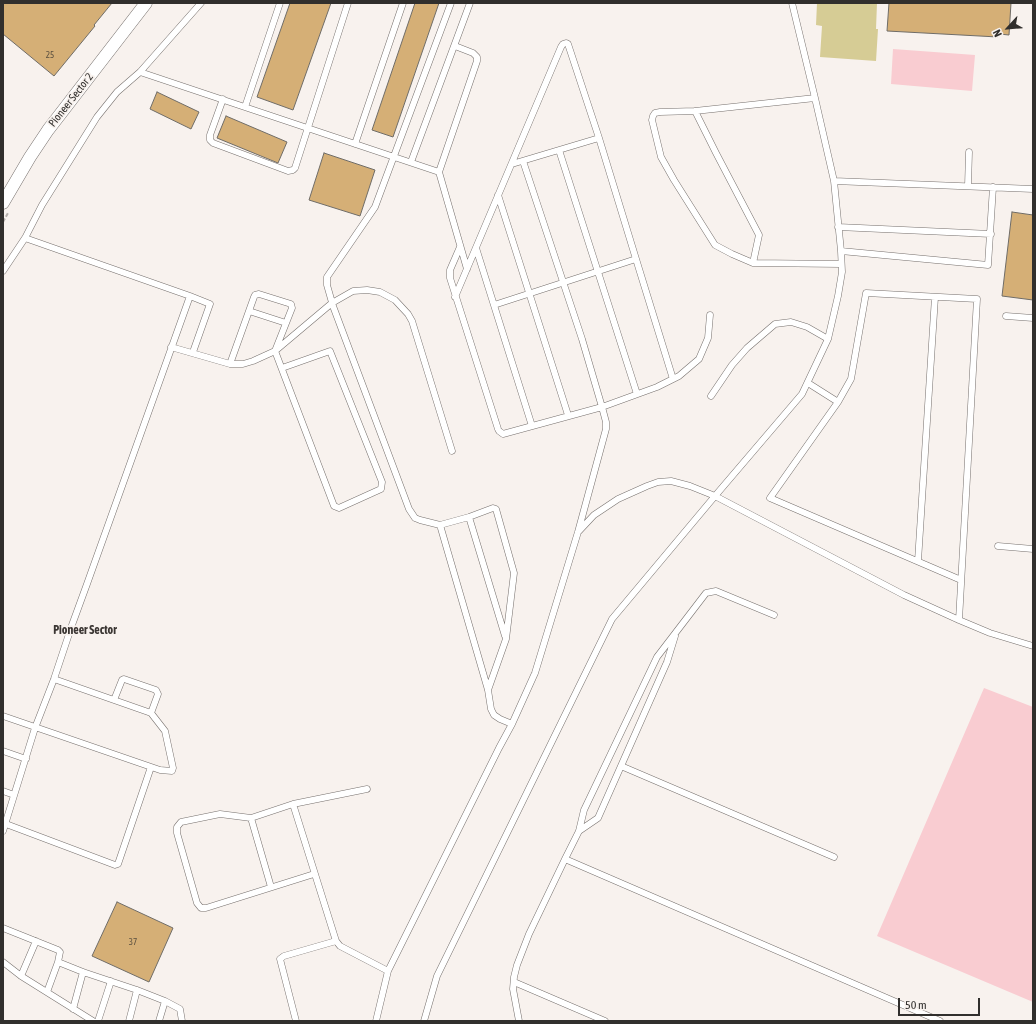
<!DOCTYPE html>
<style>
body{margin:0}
#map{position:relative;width:1036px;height:1024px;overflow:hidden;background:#f8f2ee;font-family:"Asap Condensed",sans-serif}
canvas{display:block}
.frame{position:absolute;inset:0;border:4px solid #312f2d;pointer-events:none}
.north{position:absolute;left:988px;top:8px;width:40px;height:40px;-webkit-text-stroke:3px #f8f2ee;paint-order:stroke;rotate:244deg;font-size:11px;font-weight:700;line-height:16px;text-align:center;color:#312f2d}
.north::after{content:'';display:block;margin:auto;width:14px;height:18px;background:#312f2d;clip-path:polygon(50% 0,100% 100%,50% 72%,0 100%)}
.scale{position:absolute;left:898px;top:998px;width:82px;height:18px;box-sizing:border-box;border:2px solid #312f2d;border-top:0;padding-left:5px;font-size:12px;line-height:14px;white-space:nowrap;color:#312f2d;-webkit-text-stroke:3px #f8f2ee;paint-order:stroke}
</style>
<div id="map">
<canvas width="1036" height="1024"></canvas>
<div class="frame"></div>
<div class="north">N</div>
<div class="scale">50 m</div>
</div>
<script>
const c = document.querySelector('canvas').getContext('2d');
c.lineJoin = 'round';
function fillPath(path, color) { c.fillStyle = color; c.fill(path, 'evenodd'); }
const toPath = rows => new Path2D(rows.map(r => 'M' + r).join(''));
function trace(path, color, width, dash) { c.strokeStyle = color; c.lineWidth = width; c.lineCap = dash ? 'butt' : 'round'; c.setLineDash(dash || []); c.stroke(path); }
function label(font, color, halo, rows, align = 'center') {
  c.font = font + ' "Asap Condensed",sans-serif'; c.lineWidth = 3.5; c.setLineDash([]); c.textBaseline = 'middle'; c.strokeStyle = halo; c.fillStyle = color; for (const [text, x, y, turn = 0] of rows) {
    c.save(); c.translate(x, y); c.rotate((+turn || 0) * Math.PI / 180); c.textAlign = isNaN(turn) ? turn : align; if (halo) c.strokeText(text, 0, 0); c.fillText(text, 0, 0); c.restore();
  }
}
fillPath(toPath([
 [817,3,877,3,876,29,878,29,876,61,820,57,822,26,816,25]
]), '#d6cc95');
fillPath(toPath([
 [893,49,975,55,972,91,891,84],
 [984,688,1033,707,1033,1002,877,936]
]), '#f9ccd1');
const building = toPath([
 [3,3,112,3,94,25,95,26,54,76,3,34,3,3],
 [290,3,331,3,293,110,257,97,290,3],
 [415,3,439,3,393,137,372,130,415,3],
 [889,3,1011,3,1009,35,999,34,998,37,887,31,889,3],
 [157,92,199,112,191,129,150,109,157,92],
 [226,116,287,142,278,163,217,138,226,116],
 [324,153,375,170,360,216,309,200,324,153],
 [1012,212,1033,215,1033,300,1002,296,1012,212],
 [117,902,173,928,149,982,92,956,117,902]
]);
fillPath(building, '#d5af76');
trace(building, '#6f6c67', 1);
const service = toPath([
 [451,3,375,207,327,277,327,285,333,306,409,509,415,518,420,520,440,525,469,517,493,508,496,509,514,573,506,639,488,690],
 [455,46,473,53,477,57,477,61,439,172,467,269],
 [140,72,439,172],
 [815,98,695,111,660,112,655,113,653,116,652,120,661,157,674,180,715,245,732,254,753,263,841,264],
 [223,99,210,135,210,140,213,143,288,171,293,170,295,168,348,3],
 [245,107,280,3],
 [695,111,716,153,759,235,753,263],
 [355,144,403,3],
 [559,150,637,394],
 [411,162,470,3],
 [512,164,599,138],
 [834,181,1033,189],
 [968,186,969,152],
 [498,195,568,415],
 [838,227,991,234],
 [25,238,190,296,210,304,193,352],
 [460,247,450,270,450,278,498,429,499,431,503,434,602,407,657,387,679,376,699,359,708,338,710,315],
 [476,248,532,426],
 [841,251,988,265,993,187],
 [3,271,25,238,42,205,97,117,117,92,140,72,201,3],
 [455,297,561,47,563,44,566,43,568,44,599,138,636,259,673,379],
 [494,305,636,259],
 [249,311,286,323],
 [1006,316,1033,318],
 [171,347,230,364,243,364,253,361,275,351,332,303,353,291,367,290,380,292,395,300,408,314,412,321,452,451],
 [230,364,254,297,255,295,259,294,291,304,292,308,275,351,334,506,339,508,381,489,382,482,330,351,282,368],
 [808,383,838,402],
 [711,396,732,365,747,348,775,324,791,322,807,327,828,339],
 [469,517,505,636],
 [440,525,488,690,491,709,494,715,500,719,512,724],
 [579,531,594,515,618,499,647,486,658,482,671,481,690,486,715,496,904,595,959,620,990,633,1033,646],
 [998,546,1033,549],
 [918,561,935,297],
 [959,620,977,299,866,293,851,379,838,402,770,498,961,580],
 [114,700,122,680,124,679,156,690,158,694,151,713],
 [3,716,160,770,172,771,173,768,165,731,151,713,54,679],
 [3,751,26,759],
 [621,766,834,857],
 [3,791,14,795],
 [293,804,336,941,340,946,388,971],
 [251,818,271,887],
 [6,824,115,865,118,864,151,767],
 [3,831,35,728,54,679,72,625,87,584,190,296],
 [579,831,598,818,667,662,675,636],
 [565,859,940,1021],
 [314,874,206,908,201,908,197,903,177,833,177,827,181,822,220,814,251,818,293,804,367,789],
 [3,928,58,950,60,952,58,962,83,972,137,990,165,1001,180,1009,182,1021],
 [3,962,21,976,93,1021],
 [21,976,36,941],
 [514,982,605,1021],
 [47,992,58,962],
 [73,1009,83,972],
 [98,1021,111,981],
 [129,1021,137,990],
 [159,1021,165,1001],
 [296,1021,280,959,284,956,336,941],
 [376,1021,388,971,499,748,512,724,535,673,578,532,606,429,606,422,602,407,582,339,523,161],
 [424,1021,437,976,612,619,715,496,802,394,828,339,838,296,842,272,841,251,834,181,815,98,792,3],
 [519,1021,513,989,514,977,517,965,529,934,565,859,579,831,584,810,657,657,706,593,716,591,774,615]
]);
const minor = toPath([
 [3,203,30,157,48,130,146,3]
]);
trace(service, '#76706d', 7);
trace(minor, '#76706d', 13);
trace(toPath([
 [3,222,8,213]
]), '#b5b0ad', 2, [4, 2]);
trace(service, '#fff', 6);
trace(minor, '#fff', 12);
label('9px', '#5a4f3f', null, [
 ["25",50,55],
 ["37",133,942]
]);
label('11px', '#312f2d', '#f8f2ee', [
 ["Pioneer Sector 2",71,100,-52]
]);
label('bold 12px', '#3b3633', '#f8f2ee', [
 ["Pioneer Sector",85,630]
]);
</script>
